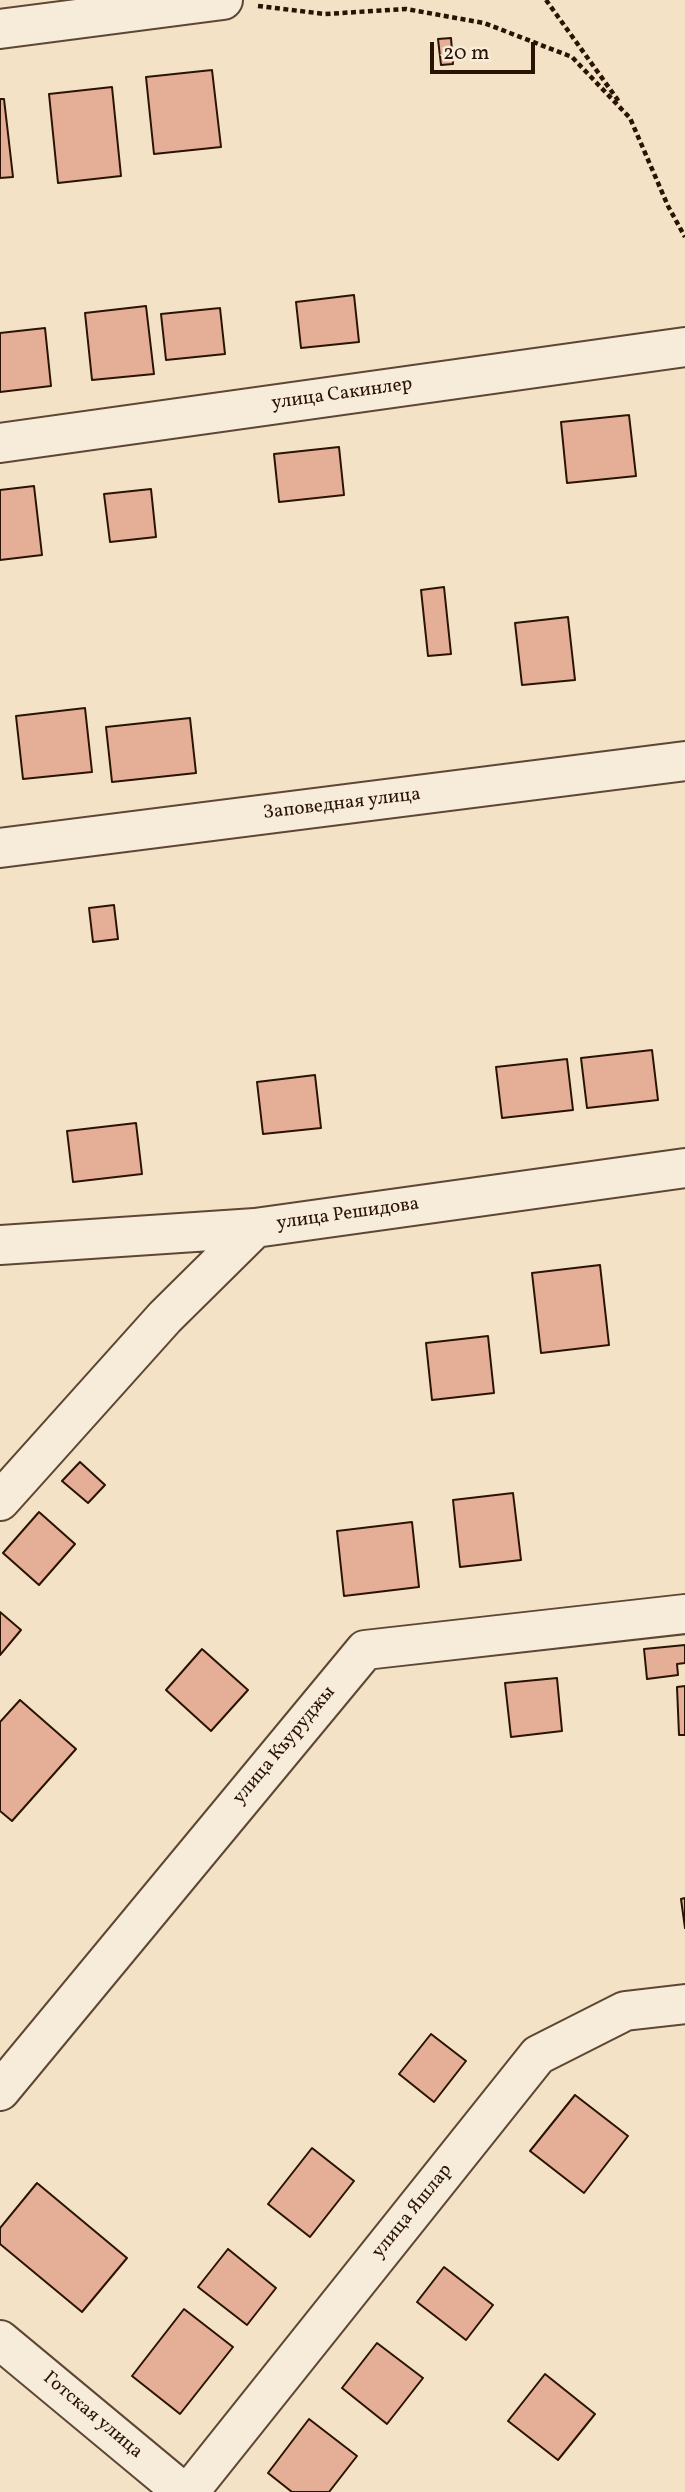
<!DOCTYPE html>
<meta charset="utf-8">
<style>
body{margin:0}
#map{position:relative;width:685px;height:2492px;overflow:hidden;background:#f3e2c5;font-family:Vollkorn,serif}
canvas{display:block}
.scale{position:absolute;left:430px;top:42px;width:105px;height:32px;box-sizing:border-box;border:4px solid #2b1303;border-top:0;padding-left:9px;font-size:21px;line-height:24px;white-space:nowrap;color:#2b1303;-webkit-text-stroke:5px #f7ecd9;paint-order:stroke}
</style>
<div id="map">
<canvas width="685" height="2492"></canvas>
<div class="scale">20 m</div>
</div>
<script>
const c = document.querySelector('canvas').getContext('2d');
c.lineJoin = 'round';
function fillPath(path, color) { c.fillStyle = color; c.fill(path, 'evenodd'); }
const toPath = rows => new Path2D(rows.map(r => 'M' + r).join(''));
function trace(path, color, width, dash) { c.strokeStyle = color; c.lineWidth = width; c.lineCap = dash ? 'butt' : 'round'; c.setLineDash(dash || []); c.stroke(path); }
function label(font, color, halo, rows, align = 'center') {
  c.font = font + ' Vollkorn,serif'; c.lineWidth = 7; c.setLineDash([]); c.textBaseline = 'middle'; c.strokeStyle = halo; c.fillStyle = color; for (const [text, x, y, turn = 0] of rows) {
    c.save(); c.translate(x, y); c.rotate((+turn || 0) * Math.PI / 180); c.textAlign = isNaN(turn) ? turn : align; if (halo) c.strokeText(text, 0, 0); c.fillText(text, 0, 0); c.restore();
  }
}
const building = toPath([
 [451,38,453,64,441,65,438,39,451,38],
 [212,70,221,147,154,154,146,77,212,70],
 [112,87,121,176,58,183,49,94,112,87],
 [0,99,4,99,13,177,0,178,0,99],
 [354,295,359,342,301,348,296,302,354,295],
 [146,306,154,374,92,380,85,313,146,306],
 [220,308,225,354,166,360,161,314,220,308],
 [45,328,51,386,0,392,0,333,45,328],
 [629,415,636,476,567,483,561,422,629,415],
 [339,447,344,495,279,502,274,454,339,447],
 [34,486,42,555,0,560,0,490,34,486],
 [151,489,156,537,110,542,104,494,151,489],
 [444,587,451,654,428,656,421,590,444,587],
 [568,617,575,680,522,685,515,623,568,617],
 [85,708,92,772,23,779,16,716,85,708],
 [190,718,196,773,112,782,106,727,190,718],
 [114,905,118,939,93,942,89,908,114,905],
 [652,1050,658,1100,587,1108,581,1058,652,1050],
 [567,1059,573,1110,502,1118,496,1067,567,1059],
 [315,1075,321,1128,263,1134,257,1082,315,1075],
 [136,1123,142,1174,73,1182,67,1131,136,1123],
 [600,1265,609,1345,541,1353,532,1273,600,1265],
 [488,1336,494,1393,432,1400,426,1343,488,1336],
 [80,1462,105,1485,88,1503,62,1481,80,1462],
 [513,1493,521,1560,460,1567,453,1500,513,1493],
 [39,1512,75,1544,39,1585,3,1553,39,1512],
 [412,1522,419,1587,344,1596,337,1531,412,1522],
 [0,1612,21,1630,0,1655,0,1612],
 [685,1645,685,1663,677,1664,678,1675,647,1679,644,1649,685,1645],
 [202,1649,248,1690,211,1731,166,1690,202,1649],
 [557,1678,562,1731,511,1737,505,1683,557,1678],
 [685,1686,685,1735,679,1735,677,1687,685,1686],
 [20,1700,76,1749,12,1821,0,1811,0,1722,20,1700],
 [685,1898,685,1928,681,1899,685,1898],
 [431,2034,466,2061,434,2102,399,2074,431,2034],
 [575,2095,628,2136,584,2193,530,2151,575,2095],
 [312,2148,354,2181,310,2237,268,2204,312,2148],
 [37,2183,127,2258,82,2312,0,2244,0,2228,37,2183],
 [228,2249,276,2288,247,2325,198,2287,228,2249],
 [444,2267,493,2305,466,2340,417,2302,444,2267],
 [184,2309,233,2347,180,2414,132,2376,184,2309],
 [377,2343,423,2378,387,2424,342,2388,377,2343],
 [545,2374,595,2414,558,2460,508,2421,545,2374],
 [309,2419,357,2456,329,2492,292,2492,268,2473,309,2419]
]);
fillPath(building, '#e5af97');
trace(building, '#2b1303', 2);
const minor = toPath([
 [0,29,223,0],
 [0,443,685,347],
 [0,848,685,761],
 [0,1245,255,1228],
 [0,1501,165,1317,255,1228,685,1168],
 [0,2091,365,1650,685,1614],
 [0,2340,183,2492],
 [189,2492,538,2055,625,2011,685,2004]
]);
trace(minor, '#5d4734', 42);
trace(toPath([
 [546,0,620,103],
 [258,6,325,14,406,9,484,23,572,57,630,118,668,206,685,237]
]), '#2b1303', 4.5, [5, 3.5]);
trace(minor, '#f7ecd9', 38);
label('19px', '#2b1303', '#f7ecd9', [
 ["улица Сакинлер",342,395,-8],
 ["Заповедная улица",342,805,-7],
 ["улица Решидова",348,1215,-8],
 ["улица Къуруджы",285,1746,-50],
 ["улица Яшлар",413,2212,-51],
 ["Готская улица",92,2416,40]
]);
</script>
